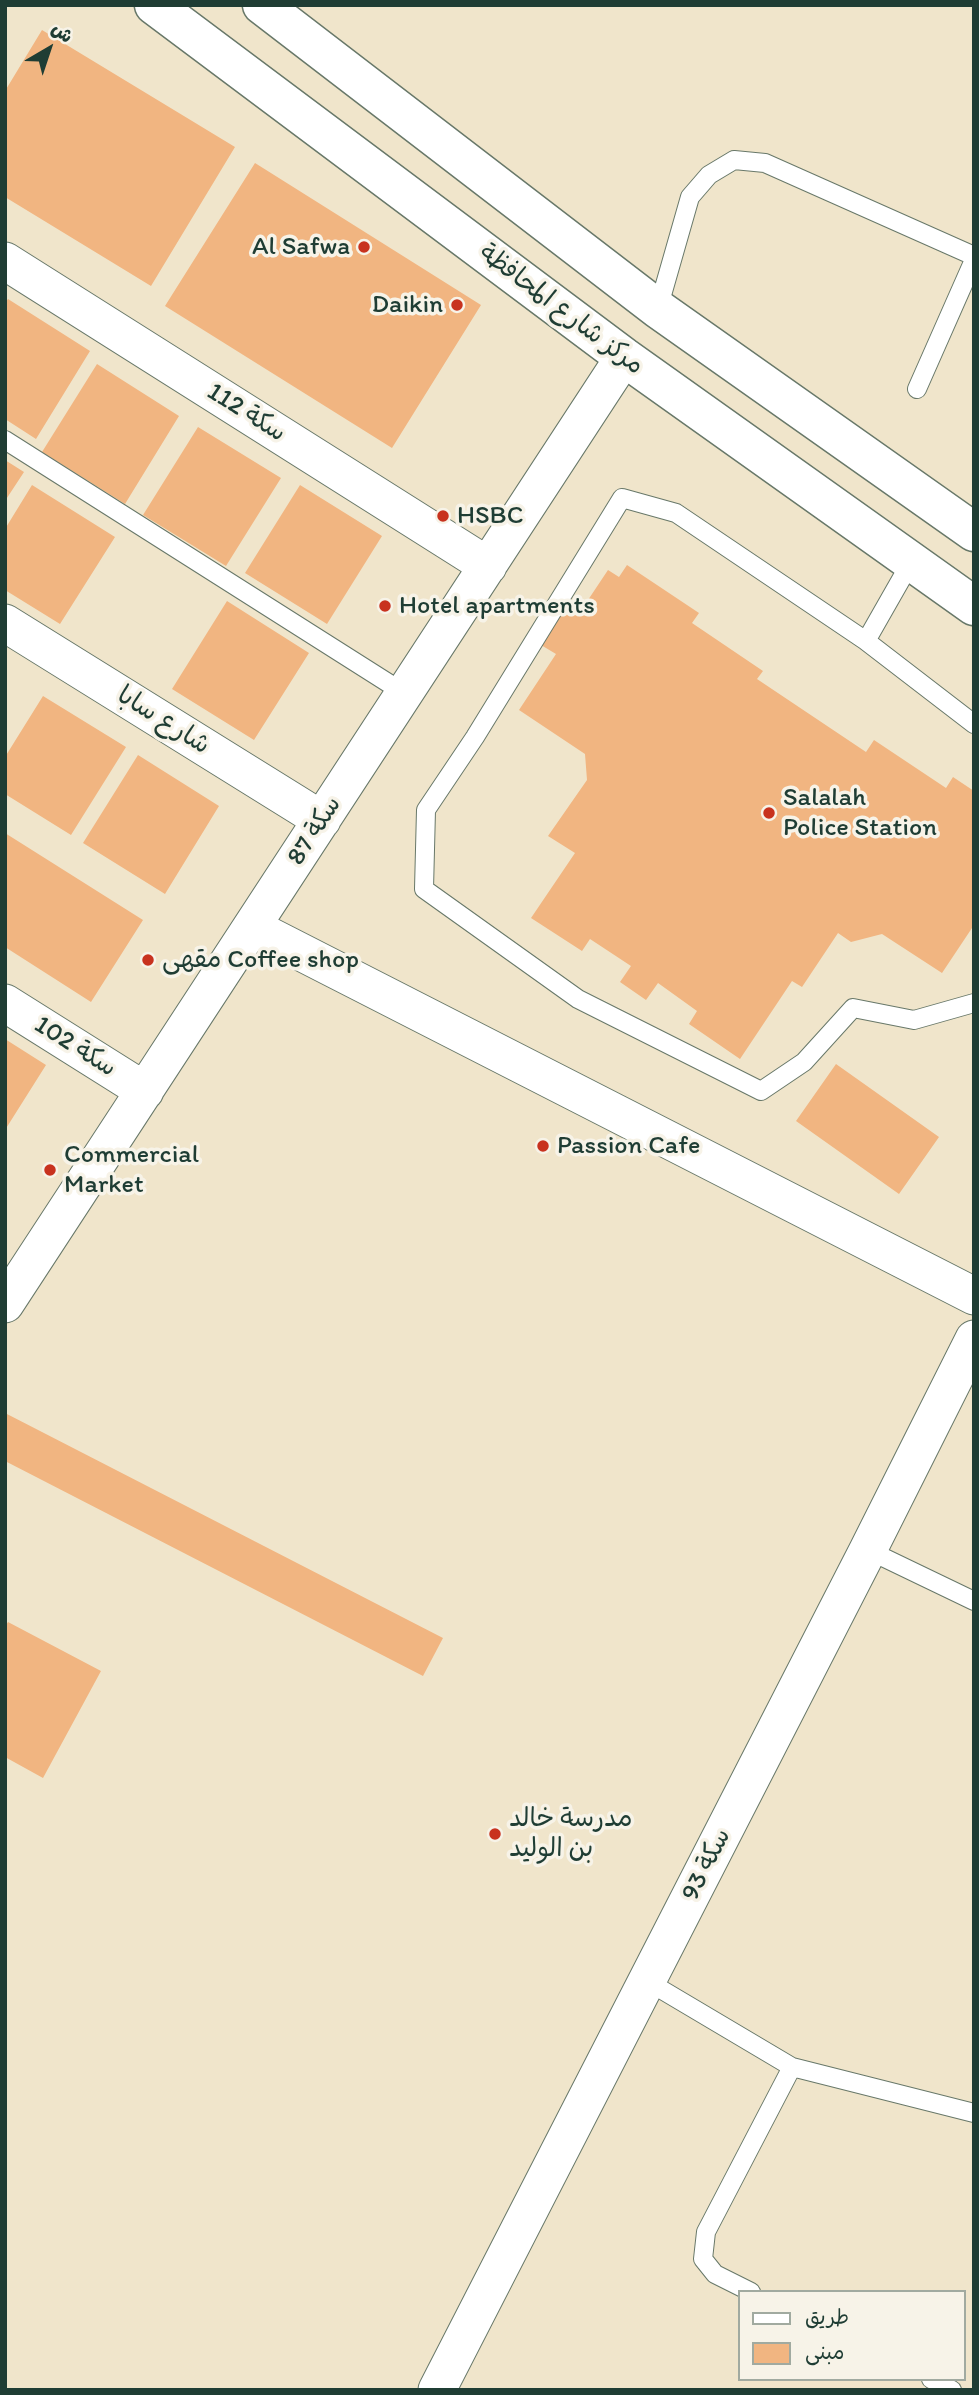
<!DOCTYPE html>
<meta charset="utf-8">
<style>
body{margin:0}
#map{position:relative;width:979px;height:2395px;overflow:hidden;background:#f0e5cb;font-family:Itim,"Playpen Sans Arabic",sans-serif}
canvas{display:block}
.frame{position:absolute;inset:0;border:7px solid #1f3d34;pointer-events:none}
.legend{position:absolute;left:738px;top:2290px;width:228px;height:91px;box-sizing:border-box;background:#f7f3e8;border:2px solid #a1aaa0;margin:0;padding:9px 12px;list-style:none;font-size:21px;color:#1f3d34}
.legend li{display:flex;align-items:center;gap:14px;height:35px}
.legend b{width:35px;border:2px solid #a1aaa0}
.north{position:absolute;left:14px;top:14px;width:70px;height:70px;-webkit-text-stroke:5px #f7f3e8;paint-order:stroke;rotate:39deg;font-size:19px;font-weight:700;line-height:28px;text-align:center;color:#1f3d34}
.north::after{content:'';display:block;margin:auto;width:24px;height:32px;background:#1f3d34;clip-path:polygon(50% 0,100% 100%,50% 72%,0 100%)}
</style>
<div id="map">
<canvas width="979" height="2395"></canvas>
<div class="frame"></div>
<ul class="legend">
<li><b style="height:9px;background:#fff"></b>طريق</li>
<li><b style="height:19px;background:#f1b581"></b>مبنى</li>
</ul>
<div class="north">ش</div>
</div>
<script>
const c = document.querySelector('canvas').getContext('2d');
c.lineJoin = 'round';
function fillPath(path, color) { c.fillStyle = color; c.fill(path, 'evenodd'); }
const toPath = rows => new Path2D(rows.map(r => 'M' + r).join(''));
function trace(path, color, width, dash) { c.strokeStyle = color; c.lineWidth = width; c.lineCap = dash ? 'butt' : 'round'; c.setLineDash(dash || []); c.stroke(path); }
function label(font, color, halo, rows, align = 'center') {
  c.font = font + ' Itim,"Playpen Sans Arabic",sans-serif'; c.lineWidth = 7; c.setLineDash([]); c.textBaseline = 'middle'; c.strokeStyle = halo; c.fillStyle = color; for (const [text, x, y, turn = 0] of rows) {
    c.save(); c.translate(x, y); c.rotate((+turn || 0) * Math.PI / 180); c.textAlign = isNaN(turn) ? turn : align; if (halo) c.strokeText(text, 0, 0); c.fillText(text, 0, 0); c.restore();
  }
}
fillPath(toPath([
 [42,30,235,147,151,286,5,197,5,91],
 [255,163,481,305,392,448,165,306],
 [8,299,90,351,36,439,5,419,5,303],
 [97,364,179,416,125,504,42,452],
 [198,427,281,478,226,566,143,515],
 [5,460,24,472,5,501],
 [32,485,115,537,60,624,5,590,5,529],
 [300,485,382,536,327,624,245,573],
 [627,565,699,613,692,623,763,671,757,679,866,752,874,740,946,788,953,777,974,791,974,925,942,973,882,934,851,942,838,933,802,987,792,981,740,1059,689,1024,697,1011,658,983,646,1000,620,982,631,966,590,939,582,951,531,918,575,853,548,836,587,780,585,754,519,710,556,654,541,645,571,601,582,609,608,570,619,577],
 [227,601,309,653,254,740,172,689],
 [43,696,126,747,71,835,5,794,5,757],
 [138,755,219,806,165,894,83,843],
 [5,833,143,920,91,1002,5,947],
 [5,1039,46,1065,5,1130],
 [836,1064,939,1137,899,1194,796,1121],
 [5,1413,443,1638,423,1676,5,1461],
 [8,1622,101,1671,43,1778,5,1757,5,1627]
]), '#f1b581');
const service = toPath([
 [658,309,690,197,709,175,734,160,765,163,974,256],
 [917,389,974,260],
 [5,440,404,693],
 [866,641,911,562],
 [974,724,866,641,676,513,622,498,475,737,426,810,424,889,578,999,761,1091,804,1062,853,1008,914,1020,974,1003],
 [868,1550,974,1601],
 [647,1981,792,2067,974,2113],
 [751,2292,715,2274,703,2259,706,2232,792,2067],
 [931,2379,952,2390]
]);
const minor = toPath([
 [5,261,488,566],
 [5,623,322,820],
 [252,927,974,1296],
 [5,1003,145,1091],
 [5,1304,624,357],
 [437,2390,868,1550,974,1339]
]);
const tertiary = toPath([
 [154,5,624,357,974,606],
 [262,5,658,309,974,532]
]);
trace(service, '#687869', 20);
trace(minor, '#687869', 39);
trace(tertiary, '#687869', 41);
trace(service, '#fff', 18);
trace(minor, '#fff', 37);
trace(tertiary, '#fff', 38);
for (const [x, y, r, color] of [
 [364,247,7,"#c8321e"],
 [457,305,7,"#c8321e"],
 [443,516,7,"#c8321e"],
 [385,606,7,"#c8321e"],
 [769,813,7,"#c8321e"],
 [148,960,7,"#c8321e"],
 [543,1146,7,"#c8321e"],
 [50,1170,7,"#c8321e"],
 [495,1834,7,"#c8321e"]
]) { const dot = new Path2D(); dot.arc(x, y, r, 0, 2 * Math.PI); c.fillStyle = color; c.fill(dot); trace(dot, '#f7f3e8', 2.5); }
label('26px', '#1f3d34', '#f7f3e8', [
 ["Al Safwa",350,247,"right"],
 ["Daikin",443,305,"right"],
 ["HSBC",457,516],
 ["Hotel apartments",399,606],
 ["Salalah",783,798],
 ["Police Station",783,828],
 ["مقهى Coffee shop",162,960],
 ["Passion Cafe",557,1146],
 ["Commercial",64,1155],
 ["Market",64,1185],
 ["مدرسة خالد",509,1819],
 ["بن الوليد",509,1849]
], 'left');
label('26px', '#1f3d34', '#f7f3e8', [
 ["مركز شارع المحافظة",561,310,37],
 ["سكة 112",246,413,32],
 ["شارع سابا",163,721,32],
 ["سكة 87",315,831,-57],
 ["سكة 102",75,1047,32],
 ["سكة 93",707,1865,-63]
]);
</script>
